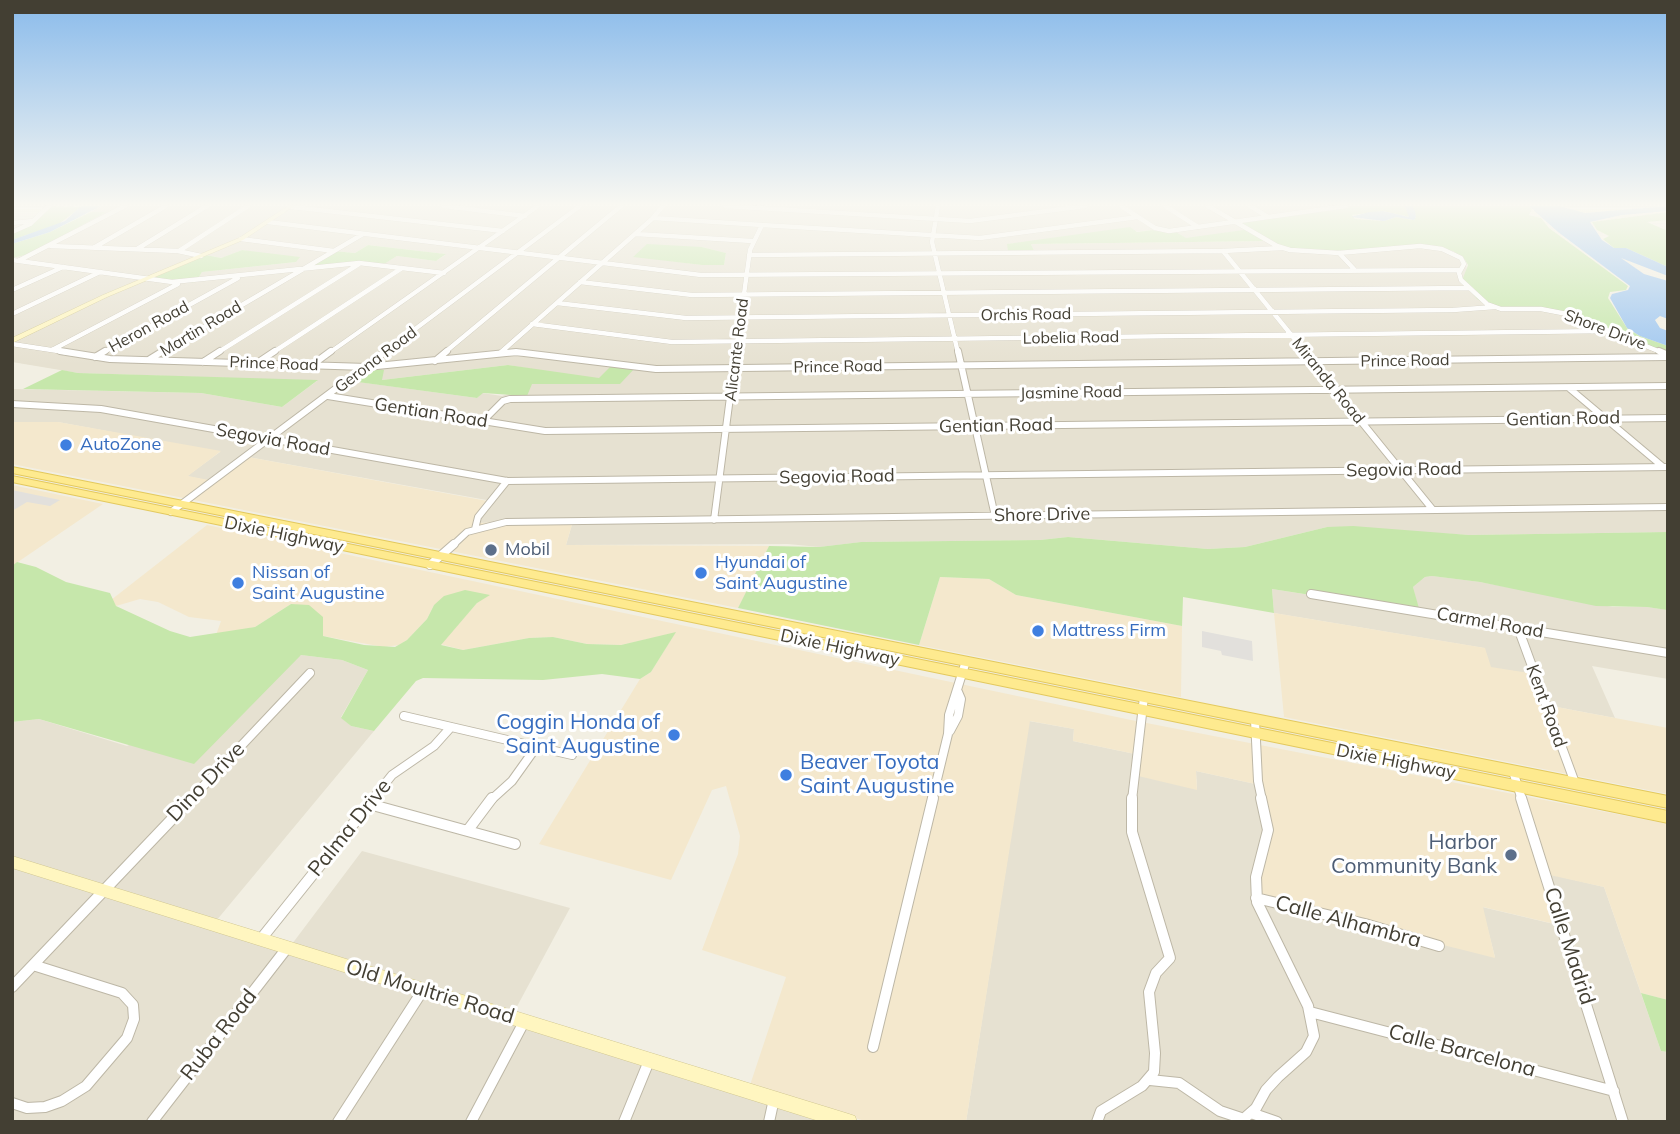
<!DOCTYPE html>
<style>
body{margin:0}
#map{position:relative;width:1680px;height:1134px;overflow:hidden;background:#f2efe3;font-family:Mulish,sans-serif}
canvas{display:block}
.frame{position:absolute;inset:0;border:14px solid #433f33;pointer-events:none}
</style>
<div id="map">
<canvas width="1680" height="1134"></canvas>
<div class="frame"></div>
</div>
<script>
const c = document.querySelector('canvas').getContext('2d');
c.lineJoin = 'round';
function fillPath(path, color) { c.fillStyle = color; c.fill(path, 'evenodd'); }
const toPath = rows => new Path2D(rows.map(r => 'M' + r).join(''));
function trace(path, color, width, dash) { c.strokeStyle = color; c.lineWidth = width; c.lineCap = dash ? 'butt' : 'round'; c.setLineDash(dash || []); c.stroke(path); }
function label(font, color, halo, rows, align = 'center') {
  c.font = font + ' Mulish,sans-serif'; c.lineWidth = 6; c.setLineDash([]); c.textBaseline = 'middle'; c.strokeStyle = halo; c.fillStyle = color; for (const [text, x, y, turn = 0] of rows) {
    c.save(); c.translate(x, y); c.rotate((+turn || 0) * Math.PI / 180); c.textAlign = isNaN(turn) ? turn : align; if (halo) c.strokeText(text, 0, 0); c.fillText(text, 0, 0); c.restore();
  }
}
fillPath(toPath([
 [101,206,290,206,239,239,103,295,12,340,12,258,30,254,105,212,91,212],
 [294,206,1341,206,1251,229,1186,239,1176,232,1152,230,1008,244,1033,250,1031,244,1272,241,1424,246,1453,251,1465,260,1467,269,1554,310,1668,355,1668,532,1469,535,1327,527,1245,547,1208,549,1068,537,1040,540,862,542,819,547,788,544,566,545,573,521,474,523,492,501,248,457,214,482,187,476,220,452,58,422,12,422,12,389,201,393,282,407,317,381,78,373,12,362,12,343,88,304,147,279,179,283,196,282,202,272,296,262,242,250,221,258,206,255,249,236],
 [368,245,445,254,445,255,436,261,397,256,383,264,370,263,334,251,355,253],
 [702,247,726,253,724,265,702,265,633,256],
 [508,365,620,384,532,384,502,396,482,393,477,398,351,381,382,380],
 [1432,576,1480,582,1613,607,1647,607,1668,610,1668,679,1592,666,1615,718,1546,705,1490,667,1484,648,1274,613,1272,589,1419,612,1413,587,1425,577],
 [301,655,342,660,368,670,341,717,351,726,374,731,216,921,12,858,12,722,39,719,127,746],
 [1029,721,1074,729,1073,741,1135,754,1197,789,1196,771,1260,785,1495,957,1482,907,1558,925,1545,873,1604,887,1661,1051,1668,1052,1668,1122,966,1122],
 [362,851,570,908,514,1012,292,944],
 [12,867,829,1122,12,1122]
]), '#e6e1d1');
fillPath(toPath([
 [12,422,58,422,221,451,188,476,214,481,248,457,493,502,475,523,573,521,566,545,769,546,738,608,12,464],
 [12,485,103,504,12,566],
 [207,525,1131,720,1668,824,1668,1000,1641,993,1604,887,1545,874,1559,925,1483,907,1495,958,1260,899,1259,863,1270,829,1260,785,1196,771,1197,790,1134,775,1135,754,1073,741,1074,729,1030,721,966,1122,868,1122,750,1085,786,977,702,950,738,854,740,836,726,786,712,790,671,880,539,844,640,679,651,672,675,633,621,645,587,644,553,637,529,638,463,650,440,644,477,603,434,605,427,619,407,640,399,645,384,647,323,636,291,604,255,627,216,635,221,621,189,617,158,602,140,599,116,606,111,600],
 [940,577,989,579,1016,595,1182,626,1181,697,919,645],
 [1274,613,1485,648,1491,667,1535,674,1546,705,1668,728,1668,794,1284,717]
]), '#f4e8cd');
fillPath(toPath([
 [51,206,81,207,59,224,12,240,12,232],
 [1341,206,1405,206,1410,217,1383,211,1352,215,1355,219,1384,221,1396,217,1414,220,1416,217,1412,206,1529,206,1532,209,1529,215,1541,218,1549,228,1628,286,1626,290,1610,292,1608,298,1627,328,1640,336,1668,346,1668,355,1568,313,1495,307,1485,304,1477,299,1464,284,1463,278,1468,265,1465,260,1453,251,1424,246,1338,252,1284,248,1272,241,1031,244,1034,251,1008,251,1007,244,1130,227,1137,232,1152,230,1176,232,1186,238,1250,229,1236,221],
 [91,212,106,212,30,254,12,258,12,244,50,232],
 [1668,212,1668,220,1647,222,1668,231,1668,267,1626,248,1614,248,1603,239,1609,236,1597,230,1592,222],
 [647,244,702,247,726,253,724,265,702,265,633,257],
 [368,245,446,254,436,261,397,256,384,264,370,263,303,270,334,251,355,253],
 [242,250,300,257,296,262,202,272,196,282,179,283,147,279,206,255,221,258],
 [613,364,635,368,620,384,532,384,527,396,483,393,477,398,350,381,366,367,384,370,382,380,508,365,599,378],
 [62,370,78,373,318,380,282,407,201,393,23,389],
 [1353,526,1469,535,1668,532,1667,610,1647,607,1596,606,1480,582,1432,576,1425,577,1413,587,1420,612,1272,589,1274,613,1183,597,1182,626,1016,595,989,579,940,577,919,645,738,608,769,546,819,547,861,542,1040,540,1068,537,1208,549,1245,547,1327,527],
 [17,562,36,567,66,582,110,593,116,606,170,631,190,637,255,627,291,604,309,605,323,617,323,636,364,645,395,647,407,640,427,619,434,605,444,596,465,590,490,595,477,603,441,645,463,650,529,638,553,637,587,644,621,645,676,632,651,672,640,679,602,674,543,680,423,678,416,681,374,731,351,726,341,718,368,670,342,660,301,655,194,764,39,719,12,722,12,566],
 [1641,993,1668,1000,1668,1052,1661,1051]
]), '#c6e7ab');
fillPath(toPath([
 [12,490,60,500,50,506,27,502,12,511],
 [1202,631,1252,641,1253,661,1222,655,1221,651,1202,647]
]), '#e2e0dc');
fillPath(toPath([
 [81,206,101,206,50,232,12,244,12,240,65,221],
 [1405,206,1412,206,1415,211,1416,217,1414,220,1396,217,1384,221,1351,217,1369,212,1383,211,1409,217],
 [1529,206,1559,206,1585,213,1668,206,1668,211,1622,215,1590,222,1602,240,1614,248,1626,248,1668,267,1668,276,1621,258,1644,274,1668,281,1668,319,1660,316,1655,320,1660,328,1668,331,1668,346,1640,336,1627,328,1610,298,1612,294,1628,290,1630,286,1558,232]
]), '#9ec6f0');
const streetFar3 = toPath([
 [444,206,525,216],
 [725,206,970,221,1085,206],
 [938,206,932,242,958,353],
 [1121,206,1155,228,1169,231,1346,206],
 [1165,206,1198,227],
 [1208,206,1277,246,1290,250,1339,253,1420,246,1442,249,1461,258,1464,264,1459,273,1461,280,1487,304,1501,309,1541,309,1567,314,1663,353],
 [1250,206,1268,217],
 [292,207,503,231],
 [653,218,762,225],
 [268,222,701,275,1460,270],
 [12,223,33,221],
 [12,232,30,224,49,206],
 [636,234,752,241],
 [241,239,334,251],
 [51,246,178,251,201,256],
 [95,247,166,206],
 [137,249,207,206],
 [179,251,248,206],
 [1223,251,1306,353],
 [1339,253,1354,269],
 [749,255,1223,251,1282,248],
 [12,260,172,282,359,263,444,273],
 [20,260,125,206],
 [580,282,692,295,1469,288],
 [12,290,63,267],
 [557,303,686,318,1453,310,1495,307],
 [12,314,100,272],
 [532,324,672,342,1611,331],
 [12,344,71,353],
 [52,350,178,284],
 [102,353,238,278],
 [160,353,363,234],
 [217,353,359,264],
 [272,353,402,268],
 [329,353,538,206],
 [383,353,580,206],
 [444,353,621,206],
 [500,353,652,219,663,206],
 [505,353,525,353],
 [736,353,750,250,762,225,980,238,1138,217]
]);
const streetFar2 = toPath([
 [60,351,110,359,367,367,516,352,656,369,1668,357],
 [958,351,995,516],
 [1304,351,1433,510],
 [1659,351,1668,355],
 [95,357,105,351],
 [150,359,163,351],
 [435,361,447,351],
 [203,362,220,351],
 [257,363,275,351],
 [312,365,331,351],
 [1569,388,1662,466],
 [328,396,545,431,1668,418],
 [12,404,101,409,507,481,1668,467],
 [482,422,503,401,510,399,1668,386],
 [171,512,386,351],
 [714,520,736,351],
 [475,529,478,517,507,481],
 [452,546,467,532,506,522,1668,507]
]);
const streetFar1 = toPath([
 [430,565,454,544],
 [1311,594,1668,653],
 [1518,628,1575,783],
 [404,716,572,755],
 [1255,720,1258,781,1262,800],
 [950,731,958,716,961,699,958,692],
 [1513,771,1522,800],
 [190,800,310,673],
 [372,800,392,775,434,746,451,727],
 [491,800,512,781,537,746],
 [932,800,948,734,949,715,966,661],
 [1132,800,1144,697]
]);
const street = toPath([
 [1521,798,1623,1122],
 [369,804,515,844],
 [468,830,492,798],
 [1256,898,1365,924,1439,946],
 [261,939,374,798],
 [12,987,192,798],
 [1310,1012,1614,1091],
 [873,1047,933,798],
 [1150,1080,1179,1083,1220,1111,1244,1119],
 [12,1103,27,1108,45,1107,62,1101,86,1086,127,1038,134,1019,133,1005,122,993,33,965],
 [1251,1113,1277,1122],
 [152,1122,287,948],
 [338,1122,423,990],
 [471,1122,524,1022],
 [624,1122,649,1061],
 [769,1122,774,1099],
 [1097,1122,1101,1111,1142,1086,1154,1072,1155,1053,1149,992,1156,973,1170,958,1132,832,1132,798],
 [1240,1122,1256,1108,1266,1090,1278,1077,1306,1052,1314,1036,1308,1006,1257,902,1256,877,1268,830,1261,798]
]);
const secondary = toPath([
 [288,206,294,206,243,240,107,297,12,343,12,338,103,295,239,238,288,206],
 [12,856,849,1114,855,1116,857,1122,822,1122,12,868,12,856]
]);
const primary = toPath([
 [12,467,1668,796,1668,808,12,473,12,467],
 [12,476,1668,811,1668,823,12,482,12,476]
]);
trace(streetFar3, '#bdb7a6', 5);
trace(streetFar2, '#bdb7a6', 8);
trace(streetFar1, '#bdb7a6', 10);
trace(street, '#bdb7a6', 12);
trace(secondary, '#d2c892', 1);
trace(primary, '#e3c95f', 2);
trace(streetFar3, '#fff', 4.5);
trace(streetFar2, '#fff', 6);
trace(streetFar1, '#fff', 8);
trace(street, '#fff', 10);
fillPath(secondary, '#fff6c0');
fillPath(primary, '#feea8f');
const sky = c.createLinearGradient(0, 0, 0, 365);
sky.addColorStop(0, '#8abbeb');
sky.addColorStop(0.56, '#f9f8f2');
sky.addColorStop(1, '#f9f8f200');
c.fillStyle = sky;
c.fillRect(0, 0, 1680, 365);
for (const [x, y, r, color] of [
 [66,445,7,"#3f7fe0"],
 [491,550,7,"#5c6f8a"],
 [701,573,7,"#3f7fe0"],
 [238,583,7,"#3f7fe0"],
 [1038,631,7,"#3f7fe0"],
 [674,735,7,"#3f7fe0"],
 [786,775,7,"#3f7fe0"],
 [1511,855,7,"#5c6f8a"]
]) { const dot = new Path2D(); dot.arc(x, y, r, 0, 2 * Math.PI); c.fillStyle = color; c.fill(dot); trace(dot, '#fff', 2.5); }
label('16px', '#433f33', '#fff', [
 ["Orchis Road",1026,315,-1],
 ["Heron Road",149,327,-29],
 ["Martin Road",201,329,-31],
 ["Shore Drive",1605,330,21],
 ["Lobelia Road",1071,338,-1],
 ["Alicante Road",737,350,-83],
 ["Gerona Road",376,360,-37],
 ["Prince Road",1405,361,-1],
 ["Prince Road",274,364,2],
 ["Prince Road",838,367,-1],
 ["Miranda Road",1328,381,51],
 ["Jasmine Road",1071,393,-1]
]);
label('18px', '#433f33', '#fff', [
 ["Gentian Road",431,413,9],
 ["Gentian Road",1563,419,-1],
 ["Gentian Road",996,426,-1],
 ["Segovia Road",273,440,10],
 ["Segovia Road",1404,470,-1],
 ["Segovia Road",837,477,-1],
 ["Shore Drive",1042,515,-1],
 ["Dixie Highway",284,535,12],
 ["Carmel Road",1490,623,10],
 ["Dixie Highway",840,648,12],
 ["Kent Road",1546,706,70],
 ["Dixie Highway",1396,762,11]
]);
label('18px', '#366cbe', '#fff', [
 ["AutoZone",80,445],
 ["Hyundai of",715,563],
 ["Saint Augustine",715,584],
 ["Nissan of",252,573],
 ["Saint Augustine",252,594],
 ["Mattress Firm",1052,631]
], 'left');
label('18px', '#4e5e75', '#fff', [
 ["Mobil",505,550]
], 'left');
label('21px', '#366cbe', '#fff', [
 ["Coggin Honda of",660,723],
 ["Saint Augustine",660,747],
 ["Beaver Toyota",800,763,"left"],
 ["Saint Augustine",800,787,"left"]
], 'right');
label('21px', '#433f33', '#fff', [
 ["Dino Drive",206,782,-46],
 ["Palma Drive",350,828,-51],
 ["Calle Alhambra",1348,922,15],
 ["Calle Madrid",1569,946,72],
 ["Old Moultrie Road",430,992,17],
 ["Ruba Road",219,1035,-52],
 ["Calle Barcelona",1462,1051,15]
]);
label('21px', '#4e5e75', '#fff', [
 ["Harbor",1497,843],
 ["Community Bank",1497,867]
], 'right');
</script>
